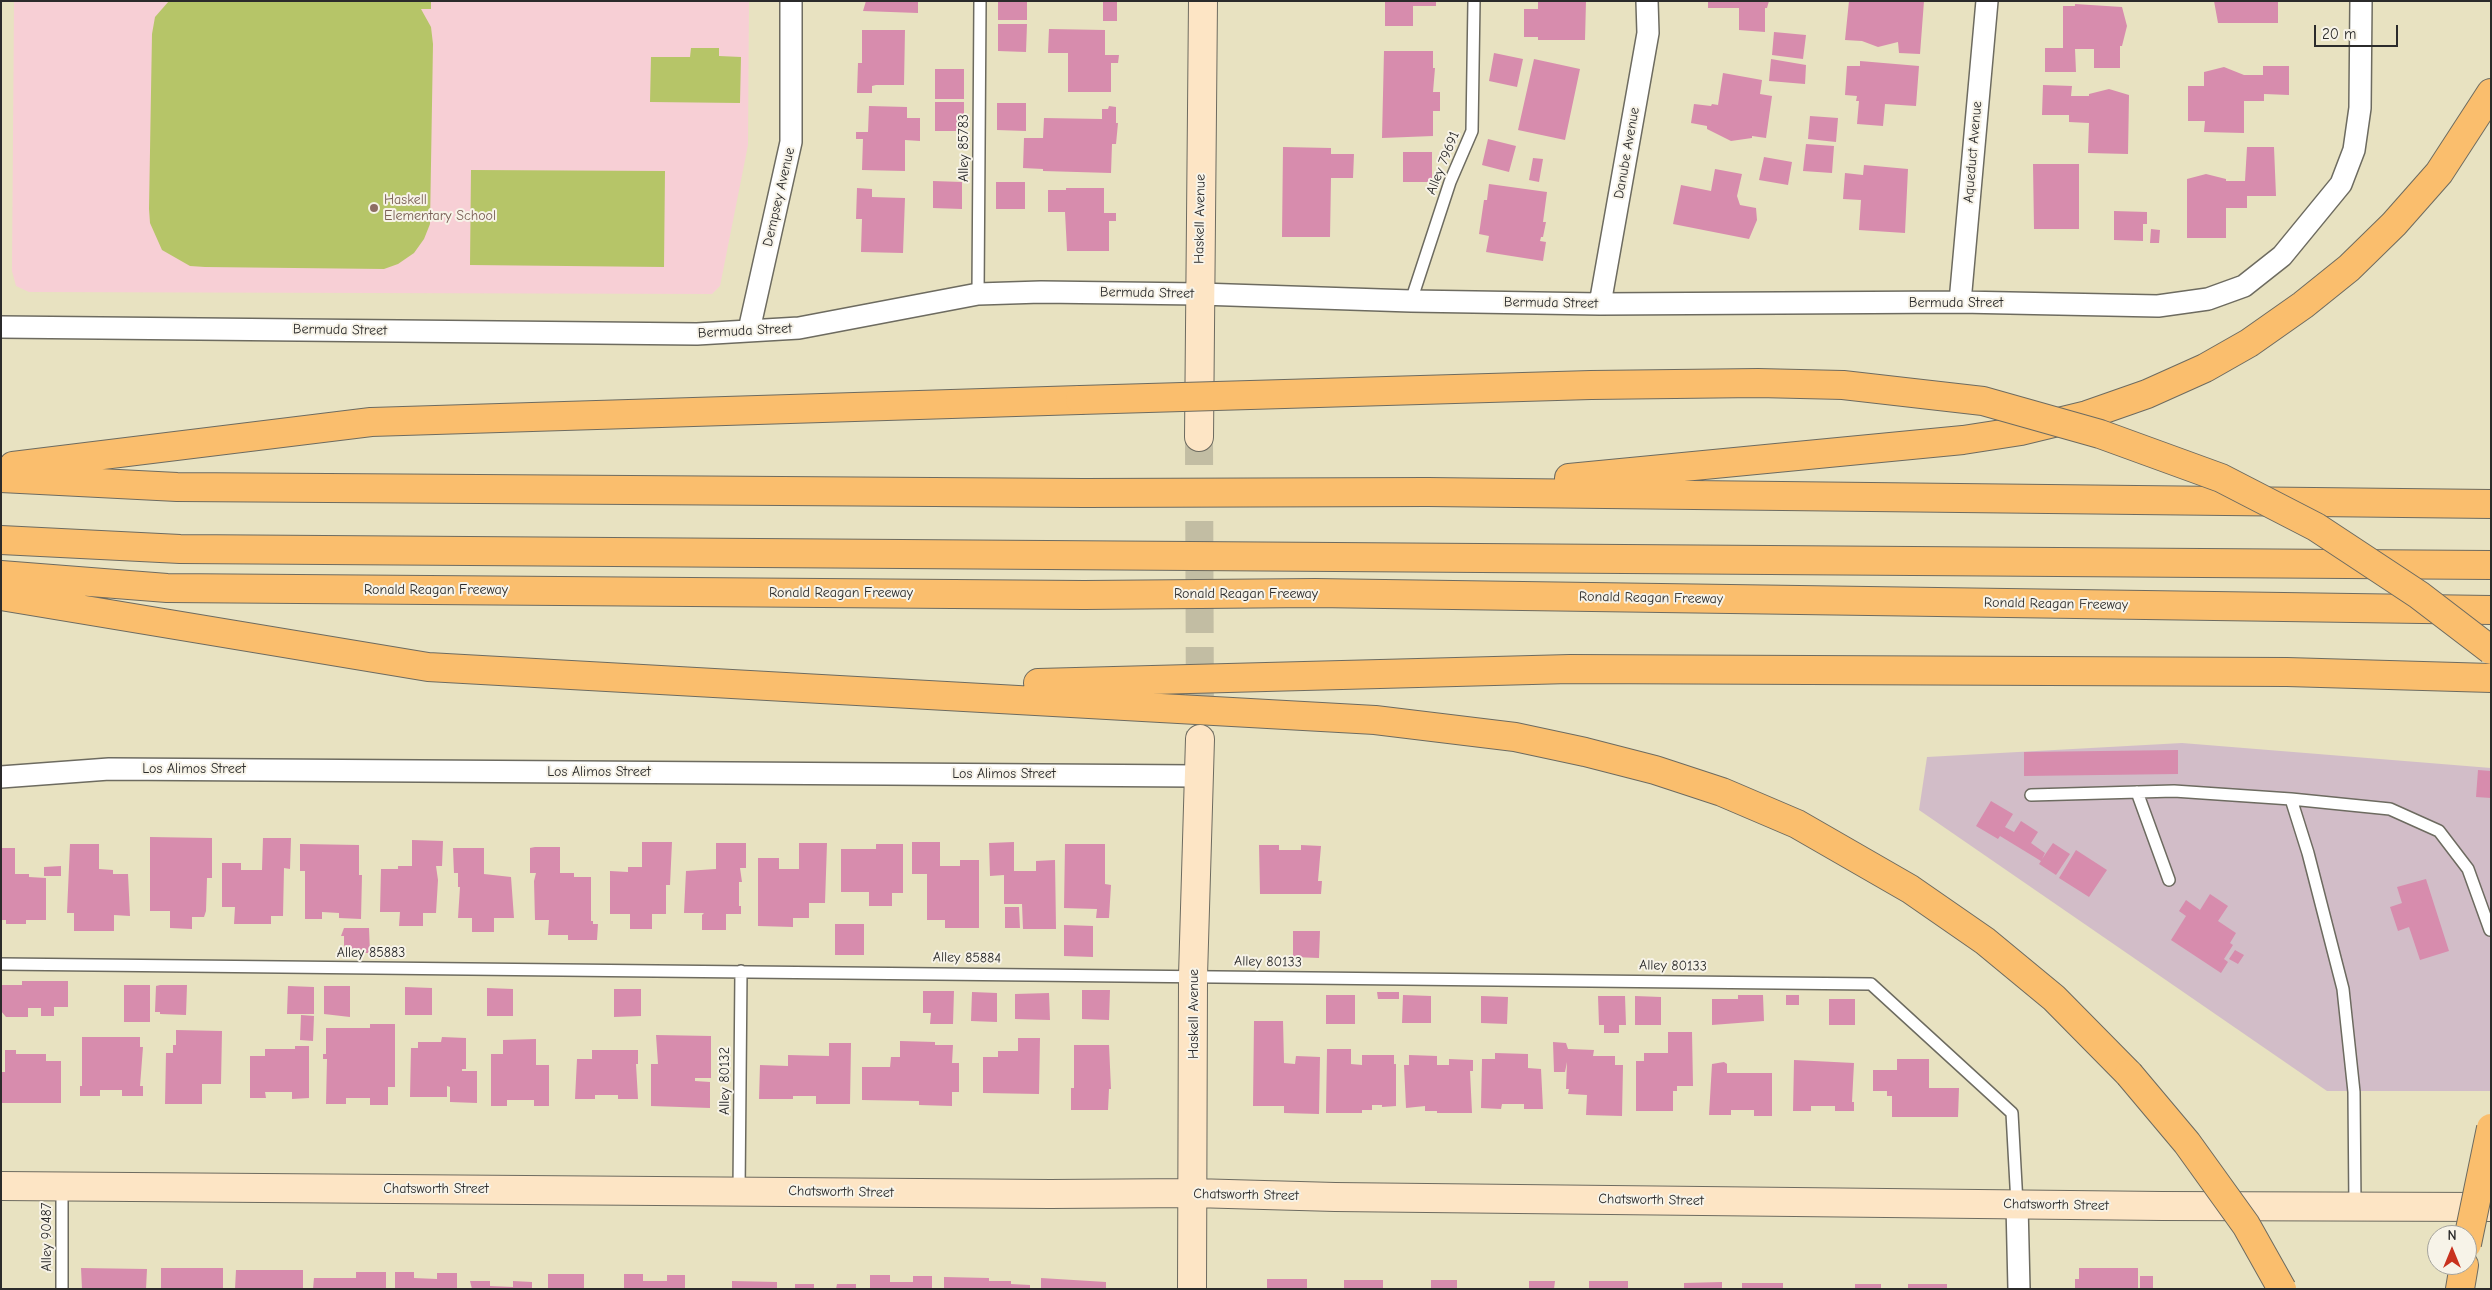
<!DOCTYPE html>
<style>
body{margin:0}
#map{position:relative;width:2492px;height:1290px;overflow:hidden;background:#e8e2c1;font-family:"Comic Neue",sans-serif}
canvas{display:block}
.frame{position:absolute;inset:0;border:2px solid #2b2b2b;pointer-events:none}
.north{position:absolute;left:2427px;top:1225px;width:50px;height:50px;box-sizing:border-box;background:#f7f3e8;border:1px solid #a5a39c;border-radius:50%;rotate:0deg;font-size:14px;font-weight:700;line-height:20px;text-align:center;color:#2b2b2b}
.north::after{content:'';display:block;margin:auto;width:18px;height:22px;background:#c8321e;clip-path:polygon(50% 0,100% 100%,50% 72%,0 100%)}
.scale{position:absolute;left:2314px;top:25px;width:84px;height:22px;box-sizing:border-box;border:2px solid #2b2b2b;border-top:0;padding-left:6px;font-size:15px;line-height:18px;white-space:nowrap;color:#2b2b2b;-webkit-text-stroke:4px #f7f3e8;paint-order:stroke}
</style>
<div id="map">
<canvas width="2492" height="1290"></canvas>
<div class="frame"></div>
<div class="north">N</div>
<div class="scale">20 m</div>
</div>
<script>
const c = document.querySelector('canvas').getContext('2d');
c.lineJoin = 'round';
function fillPath(path, color) { c.fillStyle = color; c.fill(path, 'evenodd'); }
const toPath = rows => new Path2D(rows.map(r => 'M' + r).join(''));
function trace(path, color, width, dash) { c.strokeStyle = color; c.lineWidth = width; c.lineCap = dash ? 'butt' : 'round'; c.setLineDash(dash || []); c.stroke(path); }
function label(font, color, halo, rows, align = 'center') {
  c.font = font + ' "Comic Neue",sans-serif'; c.lineWidth = 4; c.setLineDash([]); c.textBaseline = 'middle'; c.strokeStyle = halo; c.fillStyle = color; for (const [text, x, y, turn = 0] of rows) {
    c.save(); c.translate(x, y); c.rotate((+turn || 0) * Math.PI / 180); c.textAlign = isNaN(turn) ? turn : align; if (halo) c.strokeText(text, 0, 0); c.fillText(text, 0, 0); c.restore();
  }
}
fillPath(toPath([
 [14,1,749,1,748,145,720,286,712,294,29,292,16,286,12,271]
]), '#f7cfd5');
fillPath(toPath([
 [2182,743,2491,768,2491,1091,2327,1091,1919,810,1927,757]
]), '#d2bdc8');
fillPath(toPath([
 [169,1,431,1,431,9,421,9,431,27,433,44,430,224,424,239,414,253,398,264,384,269,205,267,190,266,162,250,150,223,149,209,152,34,155,17],
 [691,48,719,48,719,56,741,57,740,103,650,102,651,57,690,57],
 [471,170,665,171,664,267,470,265]
]), '#b6c568');
fillPath(toPath([
 [866,1,918,1,918,13,863,11],
 [998,1,1027,1,1027,20,998,20],
 [1103,1,1117,1,1117,21,1103,21],
 [1385,1,1436,1,1436,6,1413,6,1413,26,1385,26],
 [1538,1,1586,1,1585,40,1538,40,1538,37,1524,37,1524,9,1538,9],
 [1708,1,1769,1,1767,8,1765,8,1765,32,1739,30,1739,8,1708,8],
 [1849,1,1924,1,1920,54,1899,53,1898,42,1878,47,1862,41,1845,40],
 [2214,1,2278,1,2278,23,2218,23],
 [2075,4,2122,7,2127,26,2122,46,2120,46,2120,68,2094,68,2094,49,2075,49,2076,72,2045,72,2045,48,2063,48,2063,6,2075,6],
 [998,24,1027,24,1026,52,998,51],
 [1049,29,1105,30,1105,55,1119,55,1118,63,1111,63,1111,92,1068,92,1068,53,1048,53],
 [862,30,905,30,904,85,876,85,872,86,872,93,857,93,858,63,862,63],
 [1774,32,1806,35,1803,59,1772,55],
 [1384,51,1433,51,1433,68,1435,68,1433,92,1440,92,1440,111,1433,111,1433,136,1382,138],
 [1494,53,1523,59,1517,87,1489,81],
 [1534,59,1580,69,1565,140,1518,130],
 [1771,59,1806,65,1805,84,1769,81],
 [1860,61,1919,66,1916,106,1885,104,1883,126,1857,124,1859,101,1856,101,1857,96,1845,95,1847,66,1860,66],
 [2263,66,2289,66,2289,95,2264,94,2264,101,2244,101,2244,133,2204,132,2205,121,2188,121,2188,86,2204,86,2204,72,2224,67,2244,75,2263,75],
 [935,69,964,69,964,99,935,99],
 [1723,73,1762,80,1760,94,1772,96,1766,138,1752,136,1752,138,1731,141,1707,129,1707,126,1691,123,1694,104,1711,106,1712,104,1718,105],
 [2043,85,2072,86,2071,96,2089,96,2089,94,2109,89,2129,95,2128,154,2088,153,2089,123,2069,122,2069,115,2042,115],
 [935,102,964,102,964,131,935,131],
 [997,103,1026,103,1026,131,997,130],
 [869,106,907,107,907,118,920,118,920,141,905,140,905,171,862,170,863,139,856,139,856,132,868,132],
 [1109,106,1116,107,1116,123,1118,123,1116,144,1112,144,1111,173,1043,171,1043,169,1023,168,1024,138,1043,138,1044,118,1102,119,1102,109,1108,109],
 [1810,116,1838,118,1836,142,1808,139],
 [1488,139,1516,146,1509,172,1482,165],
 [1806,144,1834,146,1832,173,1803,171],
 [1283,147,1331,148,1331,154,1354,154,1353,178,1331,178,1330,237,1282,237],
 [2247,147,2274,147,2276,196,2247,196,2247,208,2226,208,2226,238,2187,238,2187,179,2206,174,2226,179,2226,181,2245,181],
 [1403,152,1432,152,1432,182,1403,182],
 [1764,157,1792,162,1788,185,1759,180],
 [1533,158,1543,159,1539,182,1529,180],
 [2033,164,2079,164,2079,229,2034,229],
 [1864,165,1908,169,1905,233,1859,230,1861,200,1843,199,1845,173,1863,175],
 [1715,169,1742,174,1737,196,1740,205,1756,208,1757,220,1749,239,1673,224,1681,185,1711,191],
 [933,181,962,182,962,209,933,208],
 [996,182,1025,182,1025,209,996,209],
 [1489,184,1547,192,1543,222,1546,222,1543,237,1541,237,1540,241,1546,242,1543,261,1486,252,1489,236,1479,234,1484,200,1487,200],
 [857,188,872,189,872,197,905,198,903,253,861,252,862,219,856,219],
 [1066,188,1104,188,1104,213,1116,213,1116,221,1109,221,1109,251,1067,251,1065,212,1048,212,1048,190,1066,190],
 [2114,211,2147,212,2147,224,2143,224,2143,241,2114,240],
 [2151,229,2160,230,2159,243,2150,243],
 [2178,750,2178,774,2024,776,2024,752],
 [2478,770,2491,771,2491,798,2476,797],
 [1991,801,2013,814,2005,827,2014,832,2021,821,2038,832,2031,843,2045,853,2042,859,2053,843,2070,854,2056,875,2039,864,2041,861,2000,836,1998,839,1976,826],
 [150,837,212,838,212,878,207,878,206,911,204,917,192,917,192,929,170,928,170,911,150,911],
 [263,838,291,838,290,869,284,868,283,916,271,916,271,924,234,924,235,907,222,907,222,863,241,863,241,870,262,870],
 [412,840,443,841,442,866,436,866,438,880,436,913,423,913,423,926,399,926,400,912,380,912,381,869,398,869,398,866,412,866],
 [642,842,672,842,670,885,666,885,666,914,652,914,652,929,630,929,630,914,610,914,610,871,628,872,628,867,642,867],
 [912,842,940,842,940,866,960,866,960,860,979,860,979,928,945,928,945,920,927,920,927,874,912,874],
 [1014,842,1014,871,1036,871,1036,861,1055,860,1056,929,1023,929,1022,904,1004,904,1004,875,990,876,989,843],
 [716,843,746,843,746,868,740,868,742,882,739,882,739,906,741,906,741,914,726,914,726,930,702,930,702,915,704,913,684,913,686,871,716,869],
 [799,843,827,843,825,903,809,903,809,918,793,918,793,927,758,926,758,858,779,858,779,869,799,869],
 [70,844,99,844,99,869,113,870,113,874,128,874,130,916,114,915,114,931,74,931,74,913,67,913],
 [300,844,359,845,359,875,362,875,361,919,339,918,339,913,322,912,322,919,305,919,305,871,300,871],
 [876,844,903,844,903,893,892,893,892,906,869,906,869,892,841,892,841,849,876,849],
 [1065,844,1105,844,1105,884,1111,885,1109,918,1096,918,1097,909,1064,908],
 [1259,845,1279,845,1279,850,1301,850,1301,845,1321,846,1318,881,1322,881,1321,894,1260,894],
 [535,847,560,847,560,873,574,873,574,877,591,877,591,921,593,921,593,924,598,924,597,940,568,940,568,935,548,935,549,920,535,920,534,881,536,873,530,873,530,848],
 [1,848,15,848,15,874,29,874,29,877,46,878,46,920,26,920,26,924,6,924,6,920,1,920],
 [453,848,484,848,484,874,511,877,514,918,494,918,494,932,472,932,472,918,458,918,460,887,458,887,458,873,454,873],
 [2076,850,2107,870,2089,897,2059,878],
 [61,866,61,876,44,876,44,867],
 [2426,879,2449,951,2420,960,2409,927,2398,931,2390,907,2402,903,2397,887],
 [2210,894,2228,906,2218,921,2236,933,2230,943,2233,945,2224,959,2228,962,2221,973,2171,940,2186,916,2179,911,2186,900,2200,910],
 [1005,907,1019,907,1020,928,1005,928],
 [835,924,864,924,864,955,835,955],
 [1064,925,1093,926,1093,957,1064,956],
 [344,928,369,928,370,953,344,953,344,936,341,936],
 [1293,931,1320,931,1319,958,1293,957],
 [2235,950,2244,955,2238,964,2229,959],
 [22,981,68,981,68,1007,54,1007,54,1016,41,1016,41,1008,28,1008,28,1017,6,1017,1,1011,1,985,22,985],
 [124,985,150,985,150,1022,124,1022],
 [160,985,187,985,186,1015,160,1014,160,1012,155,1012,156,986],
 [288,986,314,987,314,1014,287,1014],
 [324,986,350,986,350,1017,324,1014],
 [405,987,432,988,432,1015,405,1015],
 [487,988,513,989,513,1016,487,1016],
 [614,989,641,989,641,1016,614,1017],
 [1082,990,1110,990,1109,1020,1082,1019],
 [923,991,954,991,953,1024,930,1024,931,1013,923,1013],
 [972,992,997,993,997,1022,971,1021],
 [1377,992,1399,992,1399,999,1378,999],
 [1049,993,1050,1020,1015,1019,1015,994],
 [1326,995,1355,995,1355,1024,1326,1024],
 [1403,995,1431,996,1431,1023,1402,1023],
 [1738,995,1763,995,1764,1021,1712,1025,1712,999,1738,999],
 [1786,995,1799,995,1799,1005,1786,1005],
 [1481,996,1508,997,1507,1024,1481,1023],
 [1598,996,1625,996,1626,1025,1619,1025,1619,1033,1604,1033,1604,1025,1599,1025],
 [1635,996,1661,997,1661,1025,1635,1025],
 [1829,999,1855,999,1855,1025,1829,1025],
 [301,1015,314,1016,313,1041,300,1040],
 [1254,1021,1283,1021,1284,1063,1295,1064,1296,1056,1320,1057,1319,1114,1284,1113,1284,1106,1253,1106],
 [370,1024,395,1024,395,1087,388,1087,388,1105,370,1105,370,1098,346,1098,346,1104,326,1104,327,1059,323,1059,323,1054,326,1054,326,1028,370,1028],
 [176,1030,222,1031,221,1084,202,1084,202,1104,165,1104,166,1053,173,1053,173,1045,176,1045],
 [1668,1032,1692,1032,1693,1086,1677,1086,1677,1091,1673,1091,1673,1111,1636,1111,1636,1061,1644,1061,1644,1053,1668,1053],
 [656,1035,711,1036,711,1078,695,1078,695,1081,710,1082,710,1108,651,1106,651,1064,658,1064],
 [82,1037,140,1037,140,1047,143,1047,140,1086,143,1086,143,1096,122,1096,122,1090,100,1090,100,1096,80,1096,80,1086,82,1086],
 [442,1037,466,1038,466,1069,462,1069,462,1071,477,1071,477,1103,450,1102,450,1087,447,1086,447,1097,410,1097,411,1048,418,1048,418,1042,441,1042],
 [1018,1038,1040,1038,1039,1094,983,1093,983,1057,998,1057,998,1051,1018,1051],
 [536,1039,536,1065,549,1065,549,1106,534,1106,534,1100,507,1100,507,1106,491,1106,491,1054,503,1054,503,1040],
 [900,1041,935,1042,935,1045,953,1045,952,1063,959,1063,959,1092,952,1092,952,1106,919,1105,919,1101,862,1100,862,1067,890,1067,891,1057,900,1057],
 [1553,1042,1566,1043,1568,1049,1594,1050,1593,1056,1615,1056,1615,1065,1623,1065,1622,1116,1586,1115,1587,1095,1568,1094,1569,1089,1566,1089,1567,1062,1565,1072,1554,1072],
 [829,1043,851,1043,850,1104,816,1104,816,1096,793,1096,793,1099,759,1099,760,1065,788,1066,788,1055,829,1056],
 [1074,1045,1109,1045,1111,1089,1109,1089,1108,1110,1071,1110,1071,1088,1074,1088],
 [295,1046,309,1046,309,1098,292,1099,292,1092,265,1092,266,1098,250,1098,250,1056,265,1056,265,1049,295,1049],
 [1327,1049,1351,1049,1351,1064,1362,1065,1362,1055,1394,1055,1394,1064,1396,1064,1396,1106,1382,1107,1382,1105,1372,1105,1372,1110,1362,1110,1362,1113,1326,1113],
 [5,1050,16,1050,16,1054,46,1054,46,1061,61,1061,61,1103,1,1103,1,1072,5,1072],
 [592,1050,638,1050,638,1064,636,1064,638,1099,618,1099,618,1095,595,1095,595,1099,575,1099,577,1059,592,1059],
 [1495,1053,1528,1054,1528,1068,1541,1069,1543,1109,1524,1109,1524,1104,1502,1104,1501,1109,1481,1108,1482,1059,1495,1059],
 [1409,1055,1437,1056,1437,1065,1449,1065,1449,1059,1473,1060,1473,1071,1470,1071,1472,1113,1437,1113,1437,1111,1425,1111,1425,1106,1406,1108,1404,1065,1409,1065],
 [1897,1059,1929,1059,1929,1088,1959,1088,1958,1117,1892,1117,1892,1096,1887,1096,1887,1091,1873,1091,1873,1070,1897,1070],
 [1794,1060,1854,1063,1852,1102,1854,1102,1854,1111,1835,1111,1835,1106,1811,1106,1811,1111,1793,1111],
 [1724,1062,1727,1064,1727,1073,1772,1073,1772,1116,1754,1116,1754,1110,1731,1110,1731,1115,1709,1115,1712,1064],
 [81,1268,147,1269,146,1289,82,1289],
 [161,1268,223,1268,223,1289,161,1289],
 [2079,1268,2138,1268,2138,1289,2075,1289,2075,1279,2079,1279],
 [236,1270,303,1270,303,1289,235,1289],
 [356,1272,386,1272,386,1289,313,1289,314,1278,356,1278],
 [395,1272,414,1272,414,1278,437,1279,437,1273,457,1273,457,1289,395,1289],
 [548,1274,584,1274,584,1289,548,1289],
 [624,1274,643,1274,643,1281,667,1281,667,1275,685,1275,685,1289,624,1289],
 [870,1275,890,1275,890,1282,913,1282,913,1276,932,1276,932,1289,870,1289],
 [2140,1276,2153,1276,2153,1289,2140,1289],
 [944,1277,989,1278,989,1281,1011,1281,1011,1284,1030,1285,1030,1289,944,1289],
 [1041,1278,1106,1282,1106,1289,1041,1289],
 [1267,1279,1307,1279,1307,1289,1267,1289],
 [1344,1280,1383,1280,1383,1289,1344,1289],
 [1431,1280,1457,1280,1457,1289,1431,1289],
 [470,1281,490,1281,490,1286,513,1287,513,1281,532,1282,532,1289,472,1289],
 [732,1281,777,1282,777,1289,732,1289],
 [1529,1281,1555,1281,1554,1289,1529,1289],
 [1589,1281,1628,1281,1628,1289,1589,1289],
 [1722,1282,1722,1289,1684,1289,1684,1283],
 [1742,1283,1783,1283,1783,1289,1742,1289],
 [795,1284,814,1284,814,1289,795,1289],
 [837,1284,856,1284,856,1289,836,1289],
 [1855,1284,1881,1284,1881,1289,1855,1289],
 [1908,1284,1947,1284,1947,1289,1908,1289]
]), '#d78cad');
trace(toPath([
 [1199,437,1200,739]
]), '#c2bda3', 28, [28, 14]);
const service = toPath([
 [978,294,980,1],
 [1411,301,1450,182,1472,131,1474,1],
 [2137,792,2169,880],
 [2031,795,2174,791,2291,799,2308,853,2343,989,2354,1092,2355,1207],
 [2291,799,2390,809,2439,831,2468,869,2490,930],
 [1,964,1871,984,2012,1113,2017,1204],
 [739,1191,741,971],
 [62,1289,62,1186]
]);
const minor = toPath([
 [1960,302,1987,1],
 [1600,304,1648,33,1647,1],
 [1,327,697,334,799,328,978,294,1041,292,1200,294,1411,301,1600,304,1960,302,2158,306,2208,299,2244,286,2282,256,2341,184,2354,150,2360,108,2361,1],
 [749,330,791,142,791,1],
 [1,777,109,769,1197,776],
 [2017,1204,2019,1289]
]);
const secondary = toPath([
 [1199,437,1203,1],
 [1,1186,1050,1194,1193,1193,1335,1197,2162,1206,2491,1207],
 [1192,1289,1193,976,1200,739]
]);
const motorway = toPath([
 [13,466,371,422,1080,400],
 [1,478,177,487,1084,493,1428,492,2491,504],
 [1569,478,1963,440,2021,431,2087,415,2147,394,2205,368,2249,343,2303,305,2349,268,2394,224,2439,173,2491,93],
 [1,540,180,549,2491,565],
 [1,575,167,588,1084,595,1315,593,2491,610],
 [1,596,428,667,1375,720,1515,737,1585,752,1655,770,1722,792,1797,824,1910,889,1985,941,2054,998,2129,1074],
 [1038,683,1570,669,2287,672,2491,678],
 [2460,1289,2464,1265]
]);
trace(service, '#6d6b60', 14);
trace(minor, '#6d6b60', 24);
trace(secondary, '#6d6b60', 30);
trace(motorway, '#6d6b60', 30);
trace(service, '#fff', 11);
trace(minor, '#fff', 21);
trace(secondary, '#fde5c5', 28);
trace(motorway, '#fabe6d', 28);
const motorwayBridge = toPath([
 [1080,400,1591,385,1758,383,1843,385,1983,401,2100,434,2221,478,2316,527,2419,595,2491,650],
 [2129,1074,2187,1143,2246,1225,2282,1289],
 [2467,1244,2491,1128]
]);
trace(motorwayBridge, '#6d6b60', 30, []);
trace(motorwayBridge, '#fabe6d', 28);
for (const [x, y, r, color] of [
 [374,208,5,"#8d6e63"]
]) { const dot = new Path2D(); dot.arc(x, y, r, 0, 2 * Math.PI); c.fillStyle = color; c.fill(dot); trace(dot, '#f7f3e8', 2); }
label('14px', '#2b2b2b', '#f7f3e8', [
 ["Alley 85783",964,148,-90],
 ["Aqueduct Avenue",1973,152,-85],
 ["Danube Avenue",1627,153,-80],
 ["Alley 79691",1443,163,-68],
 ["Dempsey Avenue",779,197,-77],
 ["Haskell Avenue",1200,219,-89],
 ["Bermuda Street",1147,293,1],
 ["Bermuda Street",1551,303,1],
 ["Bermuda Street",1956,303],
 ["Bermuda Street",340,330,1],
 ["Bermuda Street",745,331,-3],
 ["Ronald Reagan Freeway",436,590],
 ["Ronald Reagan Freeway",841,593],
 ["Ronald Reagan Freeway",1246,594],
 ["Ronald Reagan Freeway",1651,598,1],
 ["Ronald Reagan Freeway",2056,604,1],
 ["Los Alimos Street",194,769],
 ["Los Alimos Street",599,772],
 ["Los Alimos Street",1004,774],
 ["Alley 85883",371,953],
 ["Alley 85884",967,958,1],
 ["Alley 80133",1268,962,1],
 ["Alley 80133",1673,966,1],
 ["Haskell Avenue",1194,1014,-90],
 ["Alley 80132",725,1081,-90],
 ["Chatsworth Street",436,1189],
 ["Chatsworth Street",841,1192,1],
 ["Chatsworth Street",1246,1195,1],
 ["Chatsworth Street",1651,1200,1],
 ["Chatsworth Street",2056,1205,1],
 ["Alley 90487",47,1237,-90]
]);
label('14px', '#785e54', '#f7f3e8', [
 ["Haskell",384,200],
 ["Elementary School",384,216]
], 'left');
</script>
